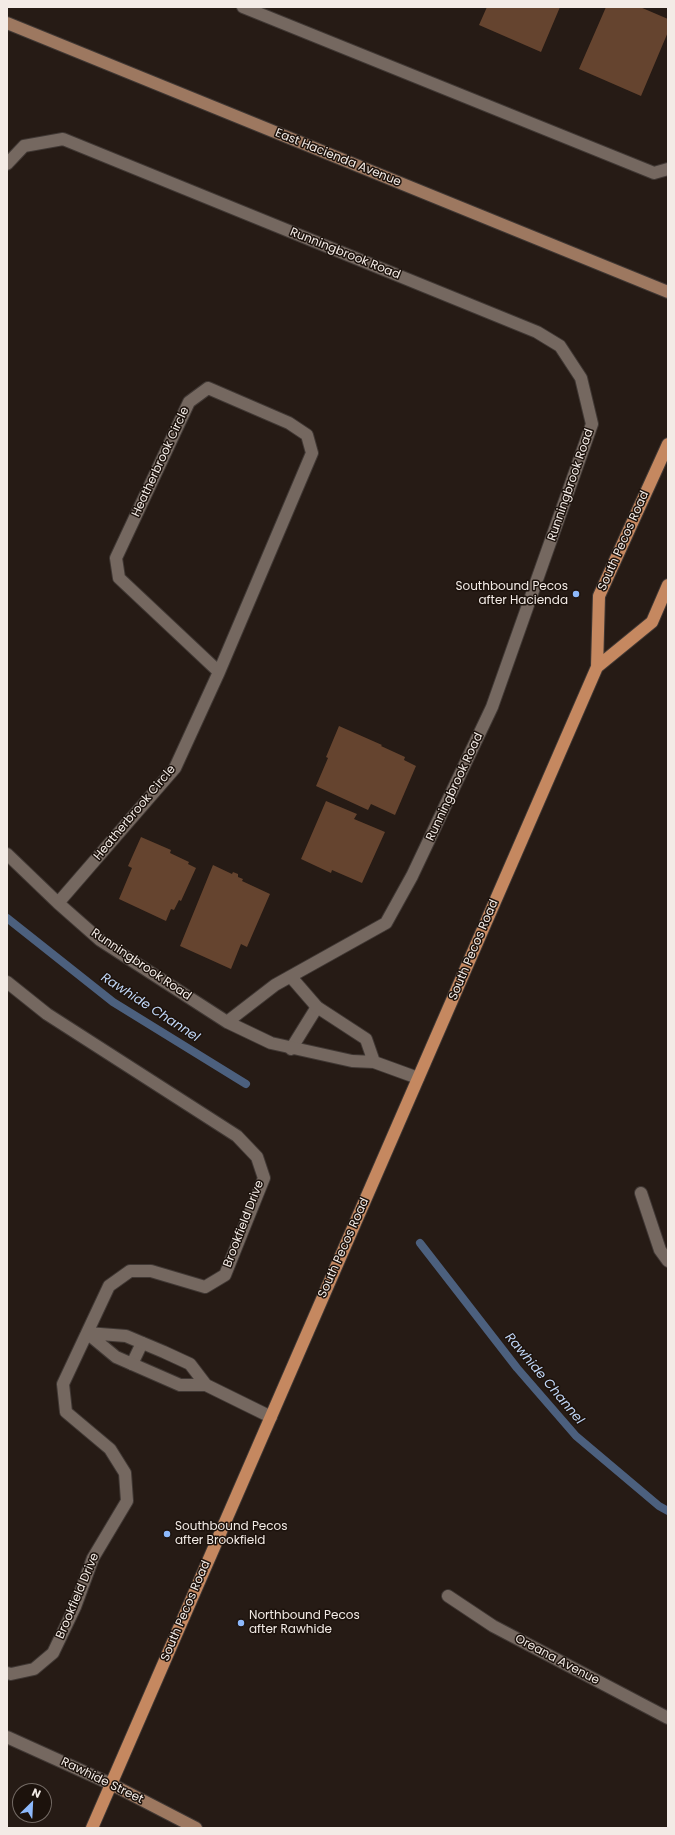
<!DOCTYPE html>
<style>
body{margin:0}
#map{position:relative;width:675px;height:1835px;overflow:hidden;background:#261b15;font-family:Poppins,sans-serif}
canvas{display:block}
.frame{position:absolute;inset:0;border:8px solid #f3ebe6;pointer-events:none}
.north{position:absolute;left:12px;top:1783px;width:40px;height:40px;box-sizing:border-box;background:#1c120c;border:1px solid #726963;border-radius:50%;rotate:24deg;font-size:11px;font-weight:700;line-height:16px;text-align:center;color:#f3ebe6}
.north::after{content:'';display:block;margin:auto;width:14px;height:18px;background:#8db9fc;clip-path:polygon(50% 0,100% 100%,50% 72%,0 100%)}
</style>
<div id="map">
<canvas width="675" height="1835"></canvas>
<div class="frame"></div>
<div class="north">N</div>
</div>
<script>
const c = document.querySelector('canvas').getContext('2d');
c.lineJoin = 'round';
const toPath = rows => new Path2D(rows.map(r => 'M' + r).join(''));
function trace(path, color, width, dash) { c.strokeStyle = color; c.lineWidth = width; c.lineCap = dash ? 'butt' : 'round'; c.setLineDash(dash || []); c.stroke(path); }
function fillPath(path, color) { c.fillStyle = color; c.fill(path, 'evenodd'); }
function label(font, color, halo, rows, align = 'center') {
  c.font = font + ' Poppins,sans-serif'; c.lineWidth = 3; c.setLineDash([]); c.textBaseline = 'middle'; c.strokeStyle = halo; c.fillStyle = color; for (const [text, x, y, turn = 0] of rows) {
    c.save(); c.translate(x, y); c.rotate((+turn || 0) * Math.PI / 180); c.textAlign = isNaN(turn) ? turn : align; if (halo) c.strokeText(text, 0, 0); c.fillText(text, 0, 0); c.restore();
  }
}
trace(toPath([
 [7,918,113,1002,246,1084],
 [420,1243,517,1368,576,1436,659,1506,668,1511]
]), '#4c607e', 8);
fillPath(toPath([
 [487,7,560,7,541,52,479,25],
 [606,7,640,7,668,19,668,32,641,96,579,69],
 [339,726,382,745,381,746,405,757,404,760,416,766,395,815,371,804,368,810,316,786,328,758,326,757],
 [326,801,357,814,354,819,385,832,362,883,332,870,331,873,301,859],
 [141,837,171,850,170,853,189,862,188,864,196,868,181,901,179,900,174,910,171,909,166,921,119,899,132,868,128,866],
 [213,865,232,874,233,872,238,874,238,877,243,879,242,881,270,894,247,947,241,944,231,969,180,946]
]), '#65442f');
const lane = toPath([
 [243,7,654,173,668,169],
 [291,1049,317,1007],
 [132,1364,142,1343]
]);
const street = toPath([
 [7,164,24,146,63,139,537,332,560,346,581,378,592,424,492,707,412,876,386,923,275,985,227,1022,100,940,58,903,7,854],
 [208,388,289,423,307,435,312,453,219,672,119,578,116,558,189,402,208,388],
 [58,903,175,768,219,672],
 [291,977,317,1007,366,1039,374,1062],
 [7,982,47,1014,237,1136,257,1157,264,1178,225,1275,205,1287,151,1271,130,1271,109,1286,63,1384,66,1412,110,1449,125,1473,127,1501,93,1558,75,1607,53,1653,34,1669,11,1674,7,1673],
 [227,1022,271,1043,352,1061,374,1062,418,1078],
 [641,1193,660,1250,668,1261],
 [87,1333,116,1357,180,1385,206,1385,271,1417],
 [87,1333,126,1336,164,1352,190,1364,206,1385],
 [448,1596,493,1626,668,1718],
 [7,1737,111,1784]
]);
const secondary = toPath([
 [7,23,668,292],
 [111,1784,196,1828]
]);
const primary = toPath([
 [597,667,652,622,668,585],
 [92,1828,597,667,599,596,668,444]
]);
trace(lane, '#403834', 14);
trace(street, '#403834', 14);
trace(secondary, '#403834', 14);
trace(primary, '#403834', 14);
trace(lane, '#756860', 12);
trace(street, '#756860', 12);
trace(secondary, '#9d7860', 12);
trace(primary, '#c58860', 12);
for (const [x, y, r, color] of [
 [576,594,4,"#8db9fc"],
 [167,1534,4,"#8db9fc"],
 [241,1623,4,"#8db9fc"]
]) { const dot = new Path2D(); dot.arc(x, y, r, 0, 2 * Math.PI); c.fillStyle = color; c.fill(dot); trace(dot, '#1c120c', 1.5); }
label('12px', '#f3ebe6', '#1c120c', [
 ["East Hacienda Avenue",338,158,22],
 ["Runningbrook Road",345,254,22],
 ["Heatherbrook Circle",161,462,-65],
 ["Runningbrook Road",571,485,-71],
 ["South Pecos Road",624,541,-66],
 ["Runningbrook Road",455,787,-65],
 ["Heatherbrook Circle",135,813,-50],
 ["South Pecos Road",474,950,-67],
 ["Runningbrook Road",141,965,34],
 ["Brookfield Drive",244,1224,-69],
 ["South Pecos Road",344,1248,-66],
 ["Brookfield Drive",78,1596,-67],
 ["South Pecos Road",186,1611,-67],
 ["Oreana Avenue",557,1660,28],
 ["Rawhide Street",102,1781,26]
]);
label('12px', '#f3ebe6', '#1c120c', [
 ["Southbound Pecos",568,587,"right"],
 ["after Hacienda",568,601,"right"],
 ["Southbound Pecos",175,1527],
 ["after Brookfield",175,1541],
 ["Northbound Pecos",249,1616],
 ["after Rawhide",249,1630]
], 'left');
label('italic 13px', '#c2d8f9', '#1c120c', [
 ["Rawhide Channel",150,1008,33],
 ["Rawhide Channel",544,1379,50]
]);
</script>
